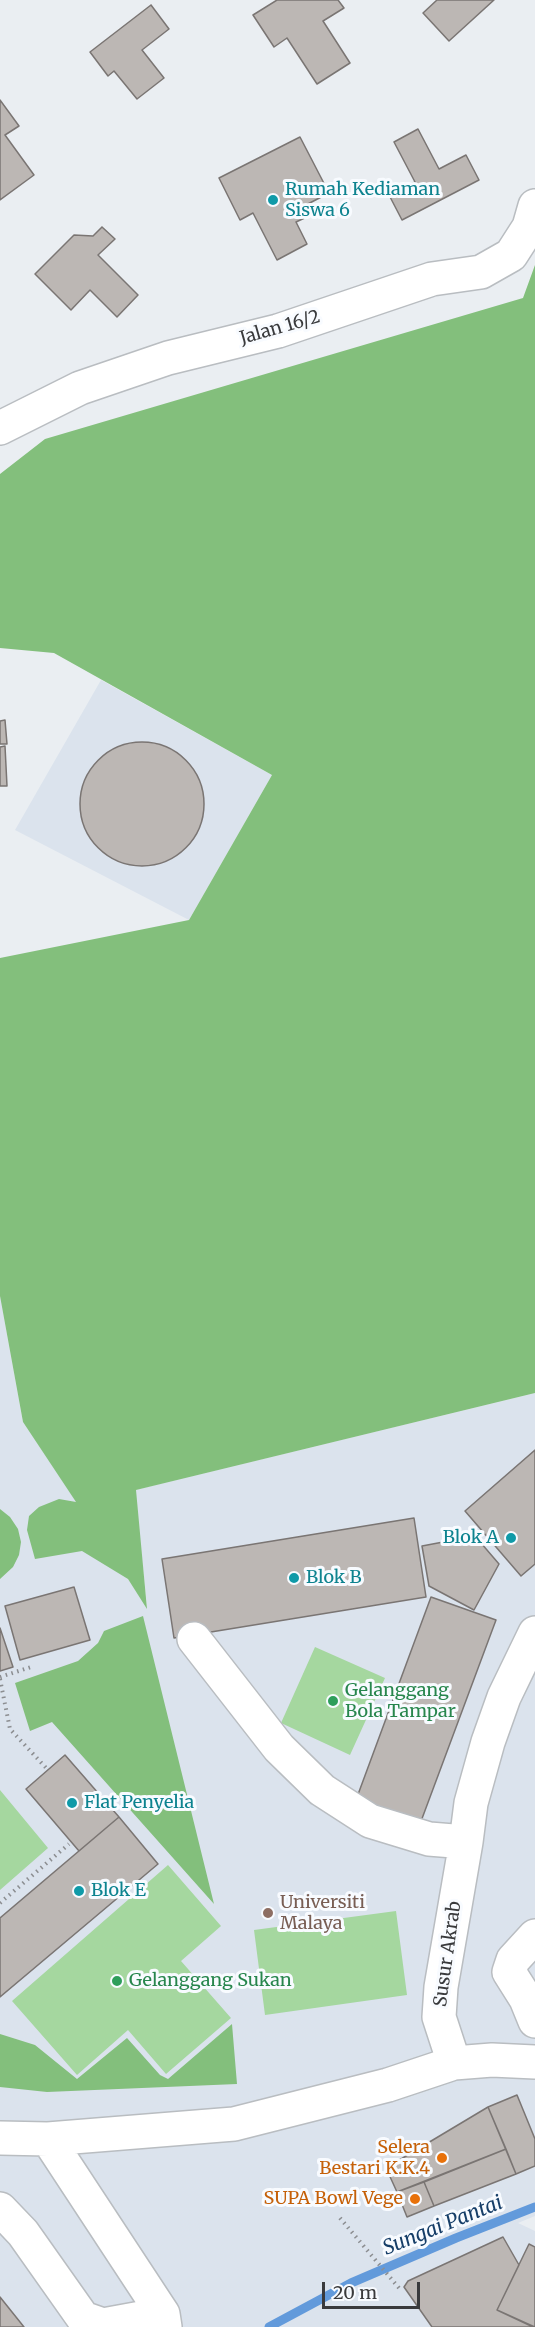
<!DOCTYPE html>
<style>
body{margin:0}
#map{position:relative;width:535px;height:2327px;overflow:hidden;background:#eaeef2;font-family:Merriweather,serif}
canvas{display:block}
.scale{position:absolute;left:322px;top:2282px;width:98px;height:27px;box-sizing:border-box;border:3px solid #393a3c;border-top:0;padding-left:8px;font-size:18px;line-height:21px;white-space:nowrap;color:#393a3c;-webkit-text-stroke:4px #f8fbff;paint-order:stroke}
</style>
<div id="map">
<canvas width="535" height="2327"></canvas>
<div class="scale">20 m</div>
</div>
<script>
const c = document.querySelector('canvas').getContext('2d');
c.lineJoin = 'round';
function fillPath(path, color) { c.fillStyle = color; c.fill(path, 'evenodd'); }
const toPath = rows => new Path2D(rows.map(r => 'M' + r).join(''));
function trace(path, color, width, dash) { c.strokeStyle = color; c.lineWidth = width; c.lineCap = dash ? 'butt' : 'round'; c.setLineDash(dash || []); c.stroke(path); }
function label(font, color, halo, rows, align = 'center') {
  c.font = font + ' Merriweather,serif'; c.lineWidth = 6; c.setLineDash([]); c.textBaseline = 'middle'; c.strokeStyle = halo; c.fillStyle = color; for (const [text, x, y, turn = 0] of rows) {
    c.save(); c.translate(x, y); c.rotate((+turn || 0) * Math.PI / 180); c.textAlign = isNaN(turn) ? turn : align; if (halo) c.strokeText(text, 0, 0); c.fillText(text, 0, 0); c.restore();
  }
}
fillPath(toPath([
 [101,680,272,775,189,920,15,830],
 [0,1296,23,1422,147,1607,135,1490,535,1393,535,2216,518,2223,535,2231,535,2327,0,2327]
]), '#dbe3ed');
fillPath(toPath([
 [315,1647,385,1678,350,1755,281,1723],
 [0,1790,48,1848,0,1890],
 [168,1865,221,1926,181,1961,231,2018,166,2074,128,2030,77,2075,12,2001],
 [396,1911,407,1995,265,2015,254,1930]
]), '#a5d79f');
fillPath(toPath([
 [535,265,535,1393,136,1490,147,1609,128,1579,82,1551,35,1559,27,1530,29,1516,39,1507,59,1499,76,1502,23,1422,0,1296,0,958,189,920,272,775,54,653,0,648,0,474,45,439,523,298],
 [0,1509,10,1517,18,1529,21,1542,19,1555,13,1567,0,1579],
 [143,1616,214,1904,52,1722,30,1731,15,1683,78,1661,98,1643,104,1631],
 [232,2024,237,2084,47,2092,0,2087,0,2034,35,2045,77,2079,127,2038,160,2075,168,2079]
]), '#83bf7c');
trace(toPath([
 [269,2327,351,2283,456,2238,535,2207]
]), '#629adb', 9);
const building = toPath([
 [277,0,338,0,344,8,323,21,350,63,317,84,287,38,274,47,253,15,277,0],
 [437,0,494,0,449,41,423,13,437,0],
 [151,5,169,29,142,50,164,78,137,99,114,71,108,76,90,52,151,5],
 [0,100,19,126,5,135,34,175,0,200,0,100],
 [418,129,439,169,466,155,479,180,402,220,389,195,415,182,394,142,418,129],
 [300,137,329,193,304,206,309,216,296,222,307,244,277,260,253,213,240,220,219,178,300,137],
 [102,227,115,239,98,255,138,295,117,317,90,290,71,310,35,274,74,235,93,236,102,227],
 [5,720,7,744,0,744,0,721,5,720],
 '80 804a62 62 0 1 1 124 0a62 62 0 1 1-124 0Z',
 [5,746,7,786,0,786,0,747,5,746],
 [535,1450,535,1564,521,1576,465,1511,535,1450],
 [414,1518,426,1597,174,1638,162,1559,414,1518],
 [475,1536,499,1564,474,1610,429,1586,422,1546,475,1536],
 [74,1587,90,1640,20,1660,5,1606,74,1587],
 [431,1597,496,1620,417,1832,353,1808,431,1597],
 [0,1628,13,1667,0,1671,0,1628],
 [65,1755,119,1817,79,1851,26,1789,65,1755],
 [119,1817,158,1864,0,1997,0,1918,119,1817],
 [517,2095,535,2139,535,2166,516,2174,488,2107,517,2095],
 [488,2107,506,2149,397,2192,386,2168,488,2107],
 [506,2149,516,2174,434,2206,424,2182,506,2149],
 [424,2182,434,2206,407,2217,397,2192,424,2182],
 [503,2237,519,2265,497,2310,533,2327,432,2327,404,2287,408,2281,503,2237],
 [529,2244,535,2247,535,2327,497,2310,529,2244],
 [0,2297,24,2327,0,2327,0,2297]
]);
fillPath(building, '#bcb7b4');
trace(building, '#7a7573', 1.5);
const minor = toPath([
 [0,428,80,388,168,358,278,331,432,279,481,272,511,255,529,227,535,206],
 [466,1842,471,1803,488,1742,504,1697,535,1633],
 [535,1936,513,1960,509,1972,526,1999,535,2021],
 [454,2063,492,2060,535,2062],
 [0,2138,48,2139,234,2124,388,2085,454,2063,439,2017,441,1987,466,1842,429,1839,370,1821,322,1790,279,1748,194,1639],
 [48,2139,163,2314,165,2327],
 [0,2209,23,2233,83,2318,103,2325,163,2314]
]);
trace(minor, '#b9bdc1', 36);
trace(toPath([
 [0,1677,31,1667],
 [0,1679,10,1729,48,1770],
 [0,1903,69,1844],
 [340,2218,399,2288]
]), '#8c8e91', 4, [1.5, 4.5]);
trace(minor, '#fff', 33);
for (const [x, y, r, color] of [
 [273,200,6,"#0f9aa8"],
 [511,1538,6,"#0f9aa8"],
 [294,1578,6,"#0f9aa8"],
 [333,1701,6,"#2e9e5b"],
 [72,1803,6,"#0f9aa8"],
 [79,1891,6,"#0f9aa8"],
 [268,1913,6,"#8d6e63"],
 [117,1981,6,"#2e9e5b"],
 [442,2158,6,"#e8710a"],
 [415,2199,6,"#e8710a"]
]) { const dot = new Path2D(); dot.arc(x, y, r, 0, 2 * Math.PI); c.fillStyle = color; c.fill(dot); trace(dot, '#f8fbff', 2); }
label('18px', '#0d838f', '#f8fbff', [
 ["Rumah Kediaman",285,190],
 ["Siswa 6",285,211],
 ["Blok A",499,1538,"right"],
 ["Blok B",306,1578],
 ["Flat Penyelia",84,1803],
 ["Blok E",91,1891]
], 'left');
label('18px', '#393a3c', '#f8fbff', [
 ["Jalan 16/2",280,328,-16],
 ["Susur Akrab",448,1954,-82]
]);
label('18px', '#27864d', '#f8fbff', [
 ["Gelanggang",345,1691],
 ["Bola Tampar",345,1712],
 ["Gelanggang Sukan",129,1981]
], 'left');
label('18px', '#785e54', '#f8fbff', [
 ["Universiti",280,1903],
 ["Malaya",280,1924]
], 'left');
label('18px', '#c56008', '#f8fbff', [
 ["Selera",430,2148],
 ["Bestari K.K.4",430,2169],
 ["SUPA Bowl Vege",403,2199]
], 'right');
label('italic 20px', '#163e68', '#f8fbff', [
 ["Sungai Pantai",443,2226,-22]
]);
</script>
